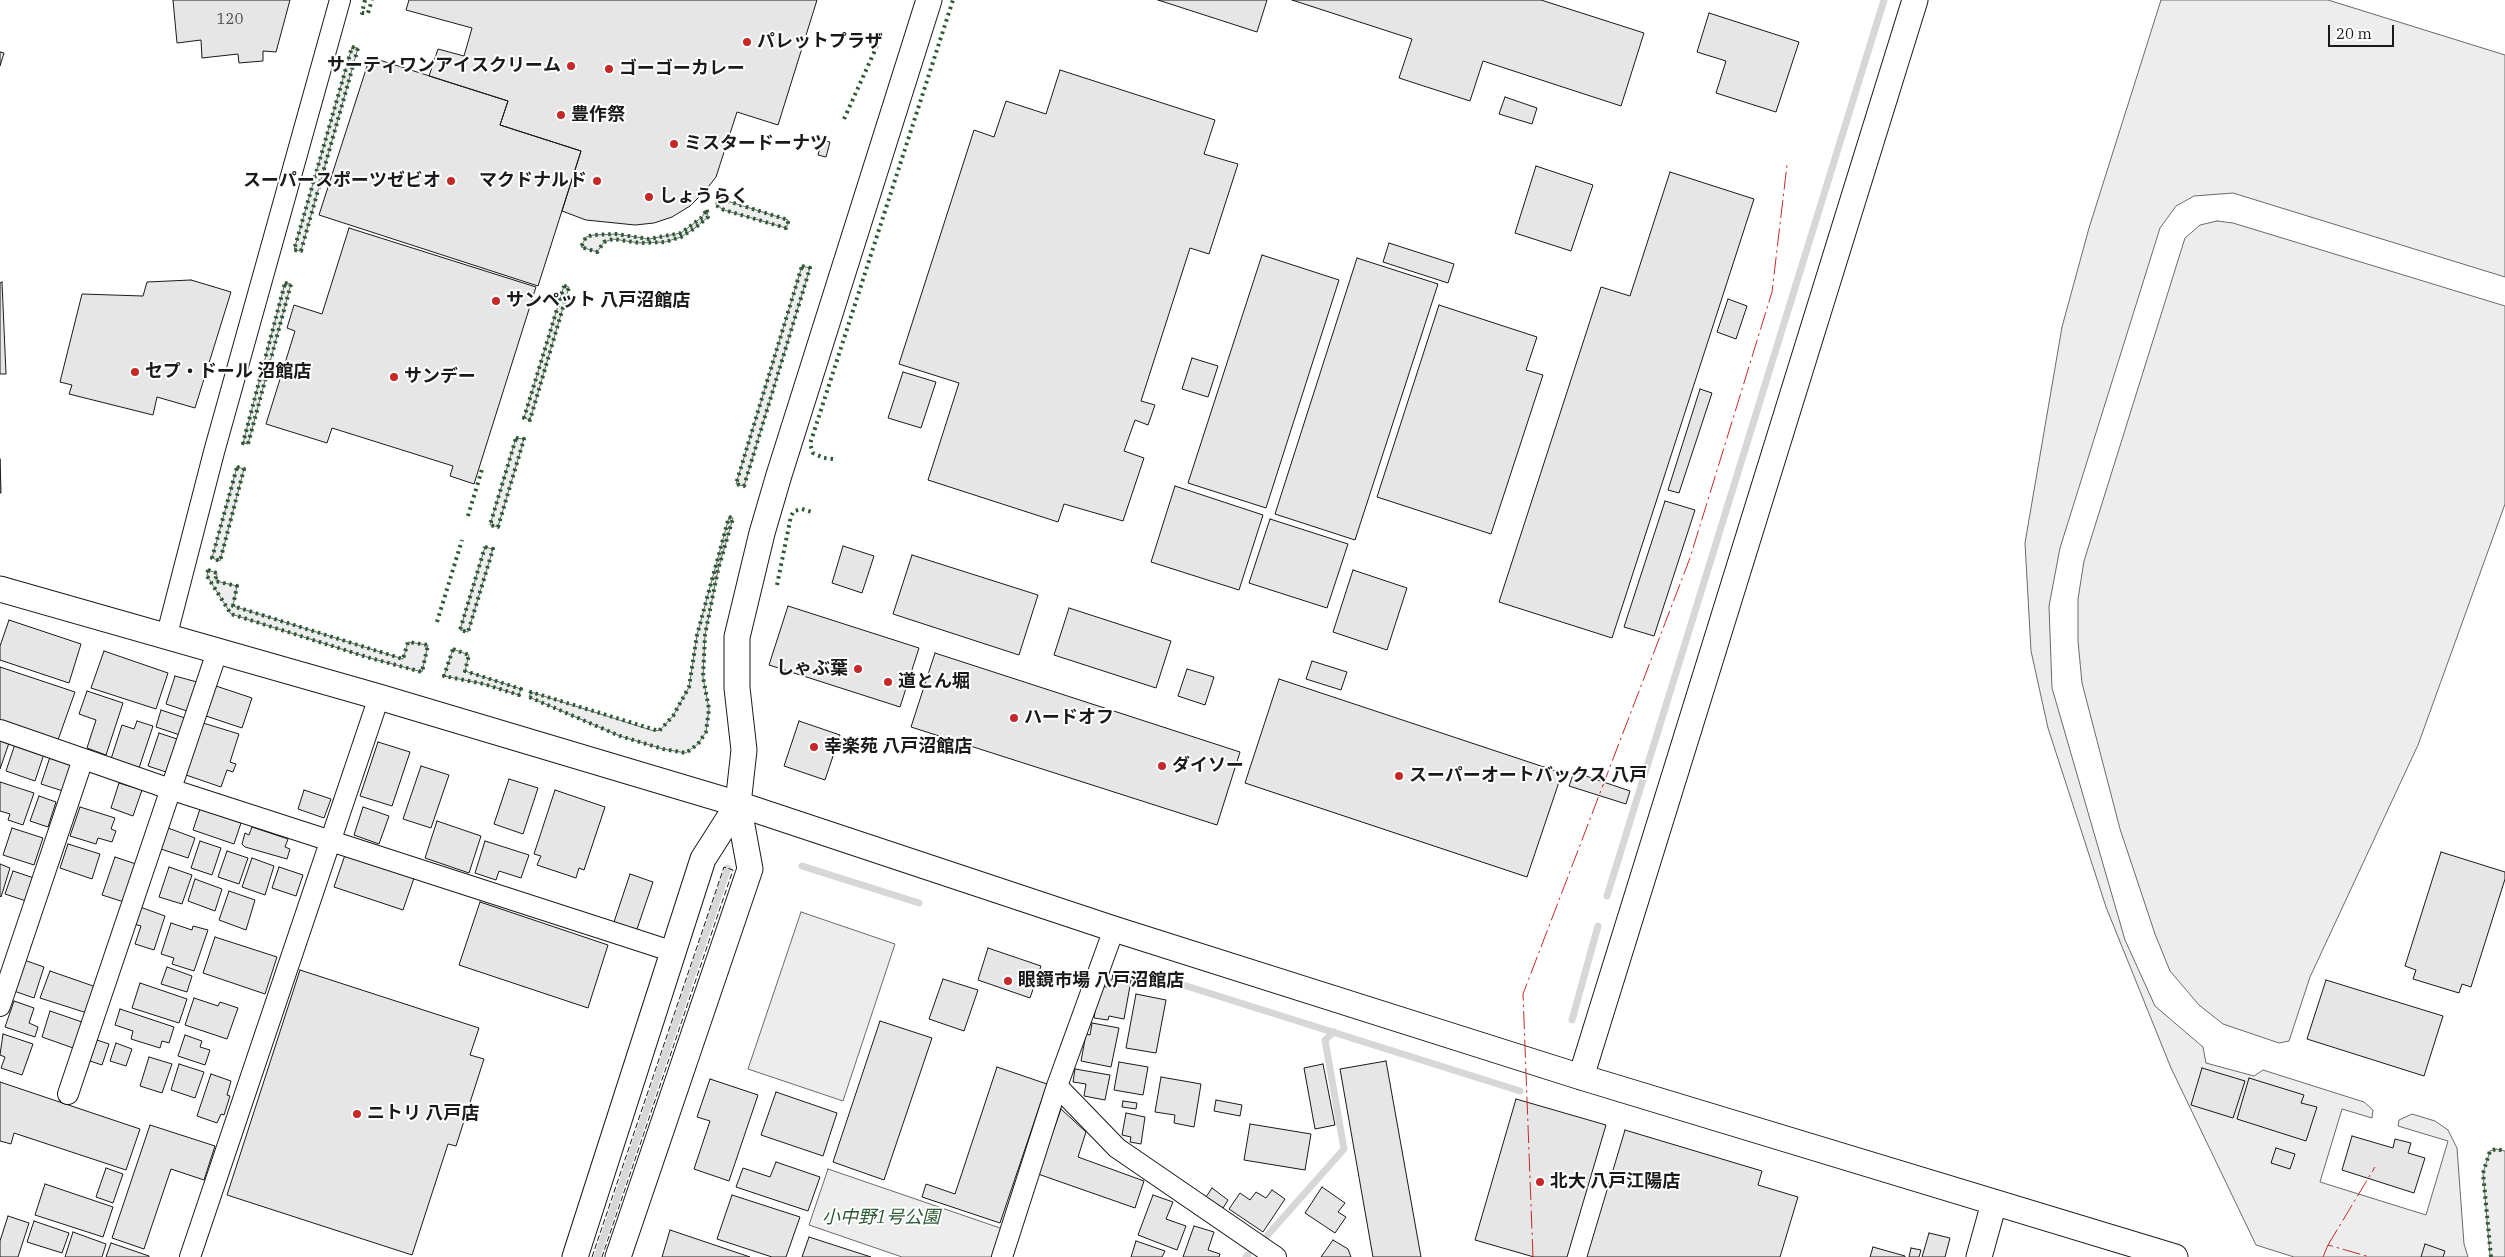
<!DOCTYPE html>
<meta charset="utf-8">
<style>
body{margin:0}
#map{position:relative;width:2505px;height:1257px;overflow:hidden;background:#fff;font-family:"IBM Plex Serif",serif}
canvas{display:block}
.scale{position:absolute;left:2328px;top:25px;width:66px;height:22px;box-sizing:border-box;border:2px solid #1a1a1a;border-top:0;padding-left:6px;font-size:15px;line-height:18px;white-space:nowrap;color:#1a1a1a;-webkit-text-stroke:4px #fff;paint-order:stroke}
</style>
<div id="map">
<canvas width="2505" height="1257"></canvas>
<div class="scale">20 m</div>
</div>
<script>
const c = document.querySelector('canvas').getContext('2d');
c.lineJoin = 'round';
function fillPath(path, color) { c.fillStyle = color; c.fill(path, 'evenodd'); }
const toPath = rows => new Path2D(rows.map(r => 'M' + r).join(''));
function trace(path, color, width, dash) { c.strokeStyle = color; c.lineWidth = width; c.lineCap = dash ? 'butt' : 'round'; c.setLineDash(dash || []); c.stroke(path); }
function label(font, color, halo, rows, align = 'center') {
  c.font = font + ' "IBM Plex Serif","Noto Sans JP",serif'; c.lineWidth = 4; c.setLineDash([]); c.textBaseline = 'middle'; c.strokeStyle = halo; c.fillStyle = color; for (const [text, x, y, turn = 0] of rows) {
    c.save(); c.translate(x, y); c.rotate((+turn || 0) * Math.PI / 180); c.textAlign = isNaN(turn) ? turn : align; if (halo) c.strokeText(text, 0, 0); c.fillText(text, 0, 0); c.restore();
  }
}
const green = toPath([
 [2161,0,2328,0,2505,55,2505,277,2233,193,2194,196,2176,206,2160,228,2060,548,2049,606,2052,688,2125,940,2155,1006,2203,1047,2206,1063,2254,1076,2263,1070,2364,1102,2373,1110,2372,1118,2342,1109,2320,1182,2426,1215,2448,1141,2398,1126,2399,1120,2412,1114,2435,1121,2448,1130,2457,1148,2464,1244,2468,1257,2294,1257,2256,1245,2171,1068,2106,907,2048,728,2031,651,2025,543,2062,327,2089,228,2161,0],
 [352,47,358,48,301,251,294,250,352,47],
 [721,199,788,220,788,224,786,228,724,210,716,205,716,202,721,199],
 [707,210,708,217,695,228,681,237,665,242,640,243,613,239,604,242,597,252,581,247,586,237,593,235,616,234,649,239,681,233,701,218,707,210],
 [2217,221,2233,223,2505,306,2505,504,2418,745,2310,977,2289,1041,2279,1043,2223,1024,2199,1005,2170,971,2155,934,2120,829,2082,683,2078,641,2078,599,2084,561,2185,238,2200,225,2217,221],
 [802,266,810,268,744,486,736,484,802,266],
 [285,283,291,284,248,444,243,443,285,283],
 [564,286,569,287,530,420,524,418,564,286],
 [516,438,524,439,498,527,490,525,516,438],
 [237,467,244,469,220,561,212,558,237,467],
 [729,517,733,518,718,570,705,635,703,677,709,709,706,732,698,744,686,753,663,749,620,736,529,697,531,692,654,731,660,730,673,716,689,687,697,635,729,517],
 [485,547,493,549,468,632,460,630,485,547],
 [208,570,217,573,216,581,237,586,233,606,403,659,408,642,428,645,422,672,370,658,231,614,207,576,208,570],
 [453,649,469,655,465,671,521,689,519,695,484,684,444,676,453,649],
 [801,912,895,944,843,1101,748,1069,801,912],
 [2496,1149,2505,1151,2505,1257,2491,1257,2490,1255,2483,1173,2490,1151,2496,1149],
 [828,1169,1003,1229,993,1257,902,1257,809,1225,828,1169]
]);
fillPath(green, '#ededed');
trace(green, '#6a6a6a', 1);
trace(toPath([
 [802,866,919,903],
 [1607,896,1884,0],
 [1145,973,1520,1091],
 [1572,1020,1598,926],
 [1265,1238,1344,1149,1325,1040,1334,1032],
 [597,1257,728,868],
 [1246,1257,1248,1255]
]), '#d7d7d7', 7);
const building = toPath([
 [173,0,290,0,276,52,263,51,263,61,239,63,238,54,202,58,201,40,177,43,173,0],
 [409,0,817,0,778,125,737,112,716,177,705,191,690,206,672,217,654,223,635,225,586,220,562,211,581,151,500,125,508,101,429,76,438,49,464,56,472,28,406,10,409,0],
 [1158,0,1267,0,1257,32,1158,0],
 [1292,0,1541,0,1644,33,1621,106,1483,61,1470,101,1399,78,1412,39,1292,0],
 [1709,13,1799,42,1776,112,1716,93,1726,61,1697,52,1709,13],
 [0,52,4,53,0,66,0,52],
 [370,57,508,101,500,125,581,151,538,286,319,215,370,57],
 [1060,70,1215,120,1204,154,1238,164,1209,254,1190,248,1141,401,1155,405,1148,425,1135,420,1124,451,1144,458,1123,521,1064,504,1058,522,928,480,959,383,899,364,974,130,994,137,1006,101,1046,114,1060,70],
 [1505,97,1537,108,1532,124,1499,114,1505,97],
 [822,140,830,142,826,157,818,155,822,140],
 [1536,166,1593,185,1571,251,1515,233,1536,166],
 [1670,172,1754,199,1612,638,1499,602,1601,287,1630,296,1670,172],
 [349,228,536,287,474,484,450,476,453,466,332,428,327,443,266,424,295,331,287,328,294,305,322,314,349,228],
 [1389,243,1454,264,1448,283,1383,262,1389,243],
 [1262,255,1339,280,1266,508,1188,483,1262,255],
 [1357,258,1438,284,1355,540,1275,514,1357,258],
 [191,280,231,292,195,408,157,397,153,415,69,394,72,385,60,382,82,294,143,296,147,282,191,280],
 [2,282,6,374,0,374,0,283,2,282],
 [1728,299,1747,306,1736,339,1717,332,1728,299],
 [1439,305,1537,337,1526,370,1543,375,1491,534,1377,497,1439,305],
 [1192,358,1218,366,1208,397,1182,389,1192,358],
 [903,372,936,382,921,428,888,418,903,372],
 [1700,389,1712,393,1679,493,1668,490,1700,389],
 [0,459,1,493,0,493,0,459],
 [1175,486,1263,515,1239,590,1151,562,1175,486],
 [1665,501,1695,510,1654,636,1624,627,1665,501],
 [1270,519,1348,544,1327,608,1249,583,1270,519],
 [843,546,874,556,862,593,832,583,843,546],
 [912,555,1038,595,1019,655,893,614,912,555],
 [1353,570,1407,588,1387,650,1333,632,1353,570],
 [788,606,919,648,900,707,769,665,788,606],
 [1069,608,1171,641,1156,688,1054,655,1069,608],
 [9,620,81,644,69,683,0,660,0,646,9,620],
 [104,651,168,673,156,709,91,688,104,651],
 [935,653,1240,752,1217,825,911,727,935,653],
 [1312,661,1347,672,1341,690,1306,679,1312,661],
 [0,667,75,692,58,740,0,721,0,667],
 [1187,669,1214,677,1205,705,1178,696,1187,669],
 [175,676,197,682,187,711,166,704,175,676],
 [1279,679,1562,773,1527,877,1245,783,1279,679],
 [216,686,252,698,242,728,206,716,216,686],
 [87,691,123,703,106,755,87,748,96,720,79,714,87,691],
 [161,710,185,718,180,735,156,727,161,710],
 [137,721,153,726,139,768,111,759,122,725,134,729,137,721],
 [799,721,840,735,825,780,784,766,799,721],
 [203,723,239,734,230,762,236,764,233,772,227,770,221,787,186,775,203,723],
 [159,733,177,739,166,772,148,766,159,733],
 [0,740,9,743,0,769,0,740],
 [378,742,410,752,392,806,360,796,378,742],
 [15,744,44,754,35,781,6,771,15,744],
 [50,757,75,766,66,792,41,784,50,757],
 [421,766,449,775,431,828,403,819,421,766],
 [1574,772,1630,791,1626,804,1569,786,1574,772],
 [509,779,538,788,523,834,494,824,509,779],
 [0,782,34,793,23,825,8,820,10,814,0,811,0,782],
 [119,783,142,790,133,816,111,808,119,783],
 [304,790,331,799,324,818,298,809,304,790],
 [555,790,605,807,584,870,579,868,576,878,537,865,541,856,534,854,555,790],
 [39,796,56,802,48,827,30,821,39,796],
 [80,807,115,818,111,829,116,831,112,842,98,838,96,844,70,836,80,807],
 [363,807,389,816,379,844,354,835,363,807],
 [200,809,241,823,234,844,193,830,200,809],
 [437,821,481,836,469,873,425,858,437,821],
 [252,827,288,839,285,847,290,849,287,859,245,847,242,844,245,833,249,835,252,827],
 [12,828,43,838,34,865,3,855,12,828],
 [168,828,195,838,188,858,161,849,168,828],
 [200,841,221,848,212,875,191,868,200,841],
 [485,841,529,855,521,878,499,871,496,880,475,873,485,841],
 [68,844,100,854,92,879,60,868,68,844],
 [227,851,248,858,239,884,218,877,227,851],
 [2441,852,2505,872,2505,879,2471,987,2462,984,2459,993,2413,979,2416,970,2405,966,2441,852],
 [345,855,414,878,403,910,334,887,345,855],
 [115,857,136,864,124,902,102,895,115,857],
 [252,858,274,866,265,895,242,887,252,858],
 [0,864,10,868,1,897,0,896,0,864],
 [169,867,192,875,182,904,159,897,169,867],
 [279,867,303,875,296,896,272,888,279,867],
 [13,871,34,878,26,901,5,894,13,871],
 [630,874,653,882,636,932,613,925,630,874],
 [195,879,222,889,215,911,188,901,195,879],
 [229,891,255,900,246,930,219,920,229,891],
 [480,902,608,945,588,1008,459,965,480,902],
 [140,907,165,916,154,950,135,944,141,926,134,924,140,907],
 [171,923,192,930,193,926,208,930,194,971,172,964,174,958,161,954,171,923],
 [215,937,277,957,265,994,203,973,215,937],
 [988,948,1041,966,1030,998,978,980,988,948],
 [24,960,44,967,34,998,14,991,24,960],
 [167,967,192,976,187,992,161,984,167,967],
 [300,970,479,1028,470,1055,484,1059,456,1146,448,1144,412,1255,227,1195,300,970],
 [50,971,96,987,87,1013,40,998,50,971],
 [1113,972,1132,975,1124,1019,1109,1016,1108,1020,1094,1018,1099,986,1107,987,1108,980,1112,980,1113,972],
 [943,979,978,990,964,1031,929,1019,943,979],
 [2326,980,2443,1016,2424,1076,2307,1039,2326,980],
 [140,983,187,999,179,1023,132,1008,140,983],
 [1136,994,1166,1000,1156,1053,1126,1048,1136,994],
 [194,998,218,1006,220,1002,238,1008,227,1039,185,1025,194,998],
 [14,1001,34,1008,29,1023,38,1027,35,1037,5,1027,14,1001],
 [120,1009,174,1027,169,1043,162,1041,160,1048,131,1039,133,1031,115,1025,120,1009],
 [50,1011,85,1023,76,1049,42,1037,50,1011],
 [880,1021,932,1038,884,1180,833,1162,880,1021],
 [1092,1023,1119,1028,1111,1067,1081,1061,1086,1034,1090,1035,1092,1023],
 [3,1034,33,1044,22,1075,1,1068,5,1057,0,1055,3,1034],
 [185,1035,202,1041,200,1047,210,1050,205,1065,178,1056,185,1035],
 [97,1040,109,1044,102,1065,90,1061,97,1040],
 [116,1043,132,1049,126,1066,110,1061,116,1043],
 [149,1057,172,1064,162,1093,140,1086,149,1057],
 [1386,1061,1421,1257,1373,1257,1340,1069,1386,1061],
 [1119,1062,1148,1067,1143,1095,1114,1090,1119,1062],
 [179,1064,204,1072,195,1098,171,1090,179,1064],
 [1323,1064,1335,1125,1315,1129,1304,1068,1323,1064],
 [997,1067,1047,1084,1000,1223,922,1197,926,1184,955,1194,997,1067],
 [2202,1068,2245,1081,2233,1118,2191,1105,2202,1068],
 [1075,1069,1110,1075,1105,1100,1084,1096,1086,1084,1073,1082,1075,1069],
 [211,1074,231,1081,227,1095,230,1096,224,1115,221,1114,217,1123,197,1116,211,1074],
 [1161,1077,1201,1084,1194,1127,1174,1123,1175,1115,1155,1112,1161,1077],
 [2249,1078,2304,1095,2301,1103,2317,1107,2306,1141,2237,1119,2249,1078],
 [710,1079,758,1095,729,1181,694,1169,710,1121,697,1117,710,1079],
 [0,1082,140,1129,126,1170,14,1133,11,1144,0,1141,0,1082],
 [776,1092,837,1113,823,1156,761,1135,776,1092],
 [1516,1099,1606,1125,1567,1257,1534,1257,1475,1240,1516,1099],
 [1216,1100,1242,1105,1240,1116,1214,1111,1216,1100],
 [1123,1101,1137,1103,1136,1109,1122,1107,1123,1101],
 [1061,1109,1086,1132,1078,1157,1144,1181,1135,1208,1038,1174,1061,1109],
 [1126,1113,1145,1117,1141,1144,1130,1142,1131,1137,1122,1135,1126,1113],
 [1250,1124,1311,1134,1305,1170,1244,1160,1250,1124],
 [150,1125,215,1146,204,1180,171,1169,144,1249,112,1238,150,1125],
 [1625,1130,1762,1171,1758,1185,1798,1197,1780,1257,1587,1257,1625,1130],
 [2352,1136,2393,1148,2395,1139,2411,1143,2408,1153,2425,1158,2414,1193,2342,1170,2352,1136],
 [2276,1148,2295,1154,2290,1169,2271,1163,2276,1148],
 [776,1162,820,1177,808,1211,736,1187,743,1168,770,1177,776,1162],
 [106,1168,123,1174,113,1203,96,1197,106,1168],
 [45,1184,113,1207,103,1237,35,1215,45,1184],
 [1322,1187,1345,1203,1338,1212,1346,1217,1335,1233,1305,1213,1322,1187],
 [1212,1188,1228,1200,1223,1208,1206,1197,1212,1188],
 [1272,1190,1285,1199,1263,1232,1229,1209,1240,1193,1250,1200,1256,1192,1266,1198,1272,1190],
 [732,1195,800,1217,786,1257,772,1257,717,1239,732,1195],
 [1153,1195,1173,1202,1166,1219,1186,1226,1177,1250,1138,1235,1153,1195],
 [8,1216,29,1223,18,1257,0,1257,0,1241,8,1216],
 [34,1221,69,1233,62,1253,27,1242,34,1221],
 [1194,1226,1214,1232,1208,1250,1220,1254,1219,1257,1183,1257,1194,1226],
 [670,1230,750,1257,662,1257,670,1230],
 [73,1232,106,1244,102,1257,65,1257,73,1232],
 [1929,1233,1950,1238,1945,1257,1922,1257,1929,1233],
 [809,1237,871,1257,802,1257,809,1237],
 [1333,1240,1348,1249,1351,1257,1321,1257,1333,1240],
 [1136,1241,1165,1251,1162,1257,1131,1257,1136,1241],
 [111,1243,149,1256,149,1257,106,1257,111,1243],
 [2425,1244,2445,1251,2443,1257,2421,1257,2425,1244],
 [1873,1247,1905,1256,1905,1257,1870,1257,1873,1247],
 [1911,1248,1921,1250,1919,1257,1909,1257,1911,1248]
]);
fillPath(building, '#e6e6e6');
trace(building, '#1a1a1a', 1);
const minor = toPath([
 [166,638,214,452,340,0],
 [0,730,170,789,674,952],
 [0,1006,83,759],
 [1057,1086,1117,1148,1276,1257],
 [68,1094,217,652],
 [190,1257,379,697],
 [1002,1257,1057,1086,1114,929]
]);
const tertiary = toPath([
 [0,589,379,697,738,804,1114,929,1581,1077,2175,1257],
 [1581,1077,1915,0],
 [575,1257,703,859,738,804],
 [618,1257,750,869,738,804,744,750,737,688,737,637,762,533,779,475,929,0],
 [1979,1257,1994,1203]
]);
trace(minor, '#1a1a1a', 22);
trace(tertiary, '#1a1a1a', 27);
trace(minor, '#fff', 20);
trace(tertiary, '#fff', 25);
trace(toPath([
 [365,0,362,13,368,13,372,0],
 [352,47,358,48,301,251,294,250,352,47],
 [844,119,876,48,881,29],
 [721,199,788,220,788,224,786,228,724,210,716,205,716,202,721,199],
 [707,210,708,217,695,228,681,237,665,242,640,243,613,239,604,242,597,252,581,247,586,237,593,235,616,234,649,239,681,233,701,218,707,210],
 [802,266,810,268,744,486,736,484,802,266],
 [285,283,291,284,248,444,243,443,285,283],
 [564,286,569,287,530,420,524,418,564,286],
 [516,438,524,439,498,527,490,525,516,438],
 [833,459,824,458,813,453,810,444,953,0],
 [237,467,244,469,220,561,212,558,237,467],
 [468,516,483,466],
 [729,517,733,518,718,570,705,635,703,677,709,709,706,732,698,744,686,753,663,749,620,736,529,697,531,692,659,731,673,716,689,687,697,635,729,517],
 [485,547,493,549,468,632,460,630,485,547],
 [208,570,217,573,215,581,237,586,233,606,403,659,408,642,428,645,422,672,370,658,231,614,207,576,208,570],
 [777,585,791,516,794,511,802,509,812,512],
 [437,622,462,540],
 [453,649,469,655,465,671,521,689,519,695,484,684,444,676,453,649],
 [2491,1257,2483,1173,2490,1151,2496,1149,2505,1151]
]), '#2b5a34', 4, [2.5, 4]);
trace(toPath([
 [592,1257,724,867,733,870,602,1257]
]), '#1a1a1a', 1, [6, 2.5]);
trace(toPath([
 [2328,1245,2375,1167],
 [1533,1257,1523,994,1690,558,1772,292,1787,165],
 [2323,1257,2328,1245,2370,1257]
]), '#c62828', 1, [18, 4, 2.5, 4]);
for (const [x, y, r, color] of [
 [747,42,5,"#c62828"],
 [571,66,5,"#c62828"],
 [609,69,5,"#c62828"],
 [561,115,5,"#c62828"],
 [674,144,5,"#c62828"],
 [451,181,5,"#c62828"],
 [597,181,5,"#c62828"],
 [649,197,5,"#c62828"],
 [496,301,5,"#c62828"],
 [135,372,5,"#c62828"],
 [394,377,5,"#c62828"],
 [858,669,5,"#c62828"],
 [888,682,5,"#c62828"],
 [1014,718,5,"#c62828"],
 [814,747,5,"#c62828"],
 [1162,766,5,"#c62828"],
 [1399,776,5,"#c62828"],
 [1008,981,5,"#c62828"],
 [357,1114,5,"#c62828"],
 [1540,1182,5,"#c62828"]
]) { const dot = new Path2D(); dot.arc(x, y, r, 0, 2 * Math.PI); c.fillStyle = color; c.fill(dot); trace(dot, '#fff', 2); }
label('15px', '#4d4d4d', null, [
 ["120",230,20]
]);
label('bold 18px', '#1a1a1a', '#fff', [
 ["パレットプラザ",757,42],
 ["サーティワンアイスクリーム",561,66,"right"],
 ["ゴーゴーカレー",619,69],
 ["豊作祭",571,115],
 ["ミスタードーナツ",684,144],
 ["スーパースポーツゼビオ",441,181,"right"],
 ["マクドナルド",587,181,"right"],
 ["しょうらく",659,197],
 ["サンペット 八戸沼館店",506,301],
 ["セプ・ドール 沼館店",145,372],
 ["サンデー",404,377],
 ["しゃぶ葉",848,669,"right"],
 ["道とん堀",898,682],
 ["ハードオフ",1024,718],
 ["幸楽苑 八戸沼館店",824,747],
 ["ダイソー",1172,766],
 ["スーパーオートバックス 八戸",1409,776],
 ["眼鏡市場 八戸沼館店",1018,981],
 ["ニトリ 八戸店",367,1114],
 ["北大 八戸江陽店",1550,1182]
], 'left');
label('italic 18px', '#2b5a34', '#fff', [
 ["小中野1号公園",881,1218]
]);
</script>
